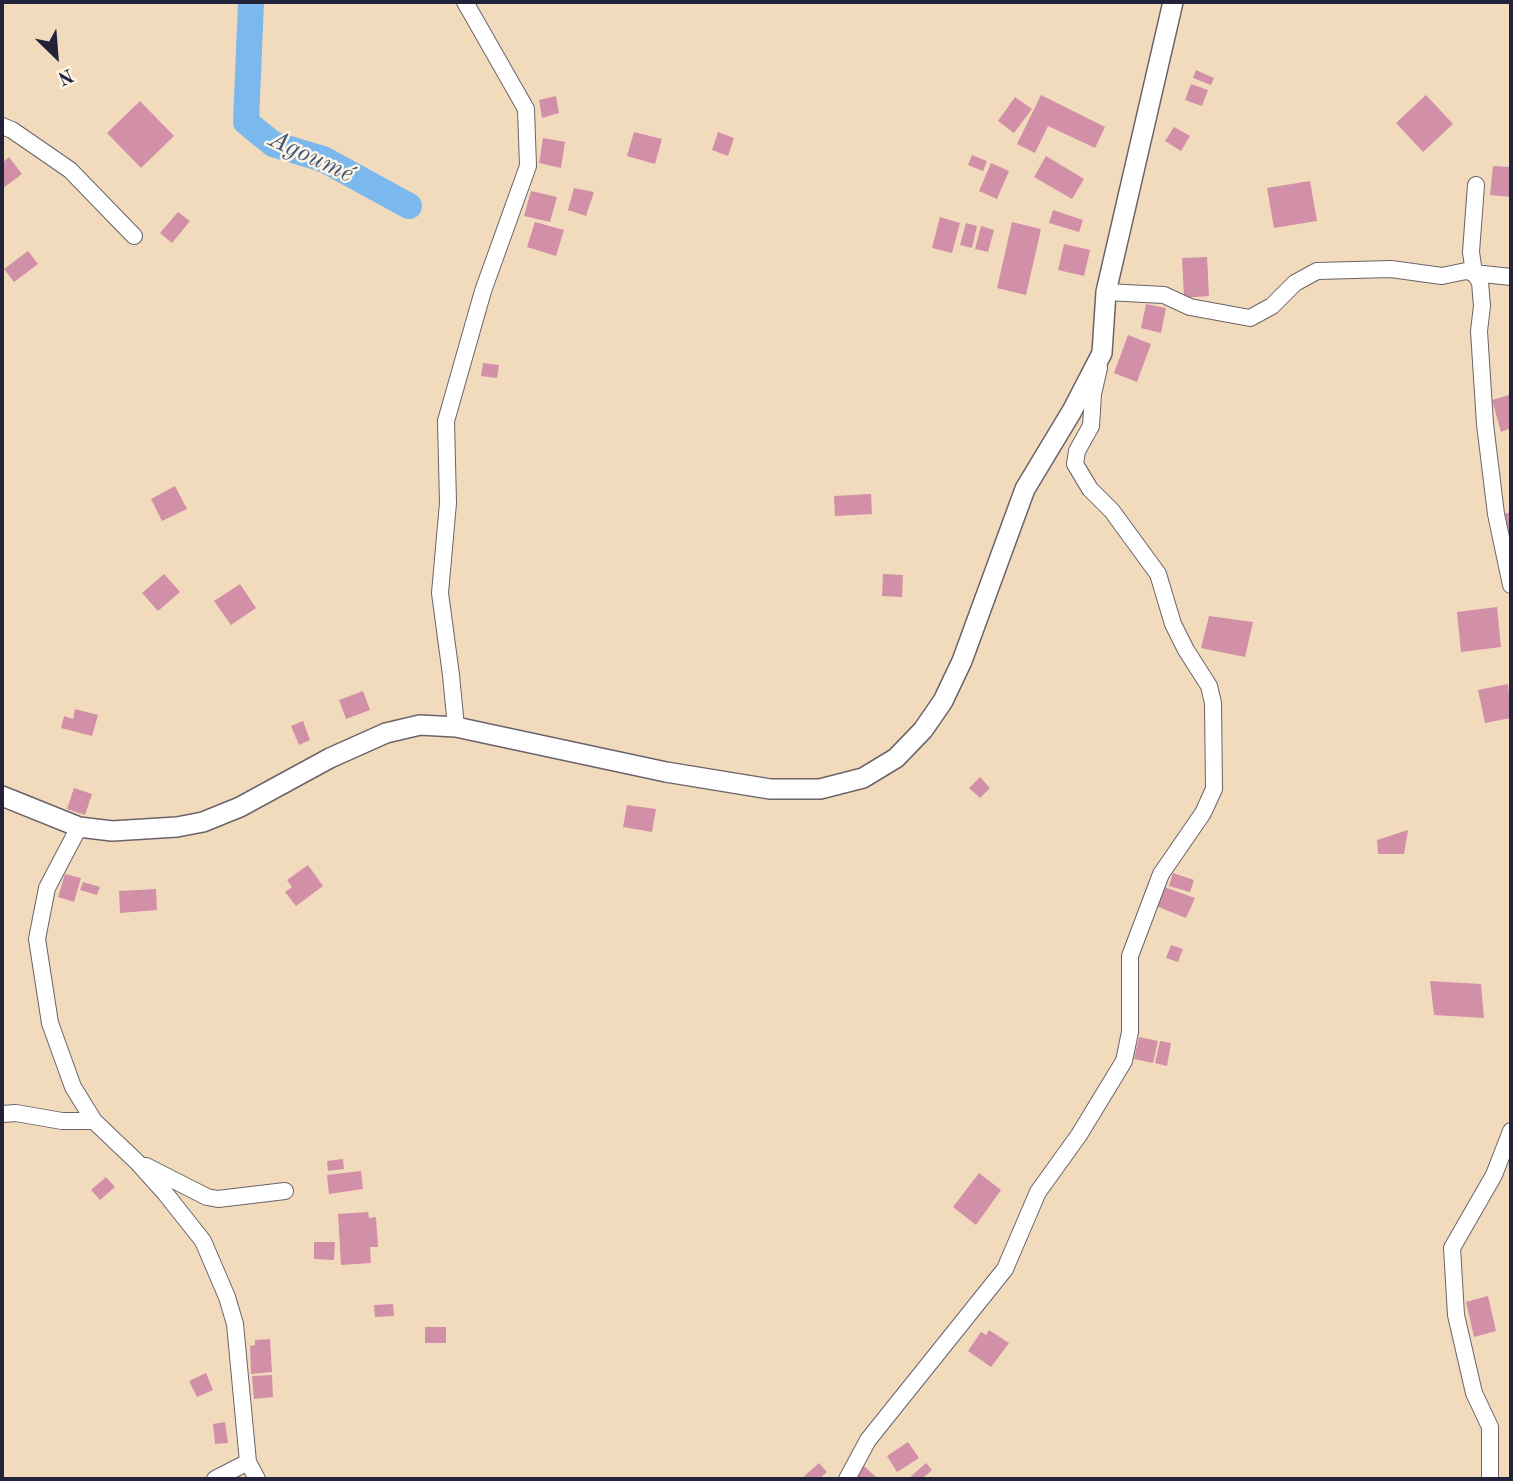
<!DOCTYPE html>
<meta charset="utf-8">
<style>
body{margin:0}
#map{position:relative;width:1513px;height:1481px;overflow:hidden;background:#f2dbbc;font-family:"Old Standard TT",serif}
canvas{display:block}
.frame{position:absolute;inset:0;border:4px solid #22223b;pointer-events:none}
.north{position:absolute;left:21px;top:21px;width:70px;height:70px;-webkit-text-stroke:5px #fcf5e5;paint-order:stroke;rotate:155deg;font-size:19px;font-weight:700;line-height:28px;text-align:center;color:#22223b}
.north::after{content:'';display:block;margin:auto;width:24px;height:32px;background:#22223b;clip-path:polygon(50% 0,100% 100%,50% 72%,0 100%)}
</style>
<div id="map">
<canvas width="1513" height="1481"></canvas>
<div class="frame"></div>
<div class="north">N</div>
</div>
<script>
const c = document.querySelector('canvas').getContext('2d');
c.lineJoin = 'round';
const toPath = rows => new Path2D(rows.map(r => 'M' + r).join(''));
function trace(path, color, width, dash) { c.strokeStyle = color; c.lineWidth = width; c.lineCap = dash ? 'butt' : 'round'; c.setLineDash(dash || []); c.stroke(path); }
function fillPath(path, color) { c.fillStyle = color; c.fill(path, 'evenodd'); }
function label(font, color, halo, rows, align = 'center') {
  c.font = font + ' "Old Standard TT",serif'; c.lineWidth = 5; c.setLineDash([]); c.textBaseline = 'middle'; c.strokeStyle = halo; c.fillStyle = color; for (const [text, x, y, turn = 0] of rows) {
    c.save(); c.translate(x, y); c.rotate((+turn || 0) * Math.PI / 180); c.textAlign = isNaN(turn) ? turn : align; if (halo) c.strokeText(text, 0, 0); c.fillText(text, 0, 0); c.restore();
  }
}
trace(toPath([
 [251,2,246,122,273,144,323,159,409,206]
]), '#7bb8ee', 26);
fillPath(toPath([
 [1196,70,1214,78,1211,85,1193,78],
 [1191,84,1208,90,1202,106,1185,100],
 [1041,95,1105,127,1095,148,1048,126,1035,153,1017,144],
 [1426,95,1453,124,1423,152,1396,123],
 [556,96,559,113,542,118,539,100],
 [1015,97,1032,109,1014,133,998,121],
 [140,101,174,136,141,168,107,133],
 [1174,127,1190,136,1181,151,1165,141],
 [634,132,662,139,655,164,627,156],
 [718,132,734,138,728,156,712,150],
 [543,138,565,142,561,168,539,163],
 [972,155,987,161,983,171,968,165],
 [1046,156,1084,179,1072,199,1034,177],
 [9,157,22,174,2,189,2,163],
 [991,163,1009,171,997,199,979,191],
 [1493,166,1511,167,1511,197,1490,195],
 [1310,181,1317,221,1274,228,1267,188],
 [574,188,594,192,586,216,568,210],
 [531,191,557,197,550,222,524,216],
 [1053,210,1083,220,1079,232,1049,223],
 [178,212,190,221,172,243,160,233],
 [940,217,960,223,952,253,932,248],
 [535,222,564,230,556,256,527,247],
 [1012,222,1041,229,1026,295,997,288],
 [966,223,977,226,972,248,960,245],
 [981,226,994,230,988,252,975,249],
 [1064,244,1090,250,1084,276,1058,270],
 [28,251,38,264,14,282,4,269],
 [1207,257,1209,296,1184,298,1182,258],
 [1146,304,1166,308,1161,333,1141,328],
 [1128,335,1151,344,1137,382,1114,373],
 [483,363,499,365,497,378,481,376],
 [1509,395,1511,405,1511,428,1501,432,1492,400],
 [175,486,187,509,162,521,151,499],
 [871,494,872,514,835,516,834,496],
 [1511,512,1511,556,1500,515],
 [164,574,180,592,158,611,142,593],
 [883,574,903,575,902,597,882,596],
 [240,584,256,608,231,625,214,601],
 [1497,607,1501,647,1461,652,1457,612],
 [1209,616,1253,622,1245,657,1201,648],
 [1508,684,1511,718,1485,723,1478,690],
 [363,691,370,710,346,719,339,700],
 [75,709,98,715,92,736,61,728,64,716,73,719],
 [303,721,310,740,299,745,291,726],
 [980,777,990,788,980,798,969,788],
 [74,788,92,794,85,815,67,809],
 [627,805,656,809,652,832,623,827],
 [1408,830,1404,854,1378,854,1377,840],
 [308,865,323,886,296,906,285,892,292,887,287,880],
 [1173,873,1194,880,1190,892,1169,886],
 [65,874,81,878,74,902,58,897],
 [83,882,100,887,97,895,80,890],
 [1164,887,1195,898,1186,918,1156,906],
 [156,889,157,910,120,913,119,891],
 [1171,945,1183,949,1178,962,1166,958],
 [1430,981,1481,984,1484,1018,1434,1015],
 [1139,1037,1158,1041,1153,1063,1134,1059],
 [1160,1041,1171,1043,1167,1066,1155,1063],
 [343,1159,344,1169,328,1171,327,1161],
 [361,1171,363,1189,329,1194,327,1175],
 [979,1173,1001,1190,976,1225,953,1207],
 [106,1177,115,1187,100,1200,91,1190],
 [368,1212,369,1218,376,1217,378,1247,370,1247,371,1263,341,1265,338,1214],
 [314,1242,335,1242,334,1260,314,1259],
 [1488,1296,1496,1331,1474,1337,1466,1302],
 [393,1304,394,1316,375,1317,374,1305],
 [425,1327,446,1327,446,1343,425,1343],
 [989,1330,1009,1343,991,1367,968,1351,981,1332,986,1335],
 [270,1339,272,1372,251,1374,250,1346,255,1345,255,1340],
 [206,1373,213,1390,197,1397,189,1381],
 [272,1375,273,1397,254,1399,252,1376],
 [225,1422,228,1443,215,1444,213,1424],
 [908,1442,919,1458,897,1472,887,1456],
 [819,1463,827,1472,819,1479,801,1479],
 [926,1463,932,1470,922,1479,908,1479],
 [864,1466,878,1479,852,1479]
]), '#d190a7');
const minor = toPath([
 [2,126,12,130,70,170,134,236],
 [1476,185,1471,252,1474,273,1511,277],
 [1106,292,1164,295,1190,307,1250,318,1272,306,1295,283,1317,271,1391,269,1442,276,1466,271,1474,273,1480,282,1482,306,1479,331,1485,424,1496,514,1511,585],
 [456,727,451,675,440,593,448,503,446,421,483,291,528,166,526,109,465,2],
 [79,827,47,888,37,939,50,1023,73,1087,94,1121,137,1162,165,1193,203,1241,227,1297,235,1324,248,1462,257,1479],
 [2,1114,16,1113,62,1121,94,1121],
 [146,1166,207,1197,218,1199,285,1191],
 [215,1479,248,1462],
 [847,1479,868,1440,1005,1269,1038,1192,1079,1135,1124,1061,1130,1032,1130,956,1161,874,1203,813,1214,789,1213,703,1209,686,1186,650,1173,624,1158,574,1112,511,1090,489,1075,464,1077,451,1091,426,1093,394,1099,368],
 [1490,1479,1490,1427,1474,1393,1456,1315,1452,1248,1494,1175,1511,1131]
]);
const tertiary = toPath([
 [2,796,79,827,112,831,177,827,203,822,240,807,330,758,386,733,420,725,456,727,666,772,770,789,820,789,863,778,896,758,923,730,943,701,962,661,1025,489,1072,411,1102,353,1106,292,1173,2]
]);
trace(minor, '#6b6368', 18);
trace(tertiary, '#6b6368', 22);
trace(minor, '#fff', 16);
trace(tertiary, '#fff', 19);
label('italic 26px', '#41567a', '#fcf5e5', [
 ["Agoumé",311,157,25]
]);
</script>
